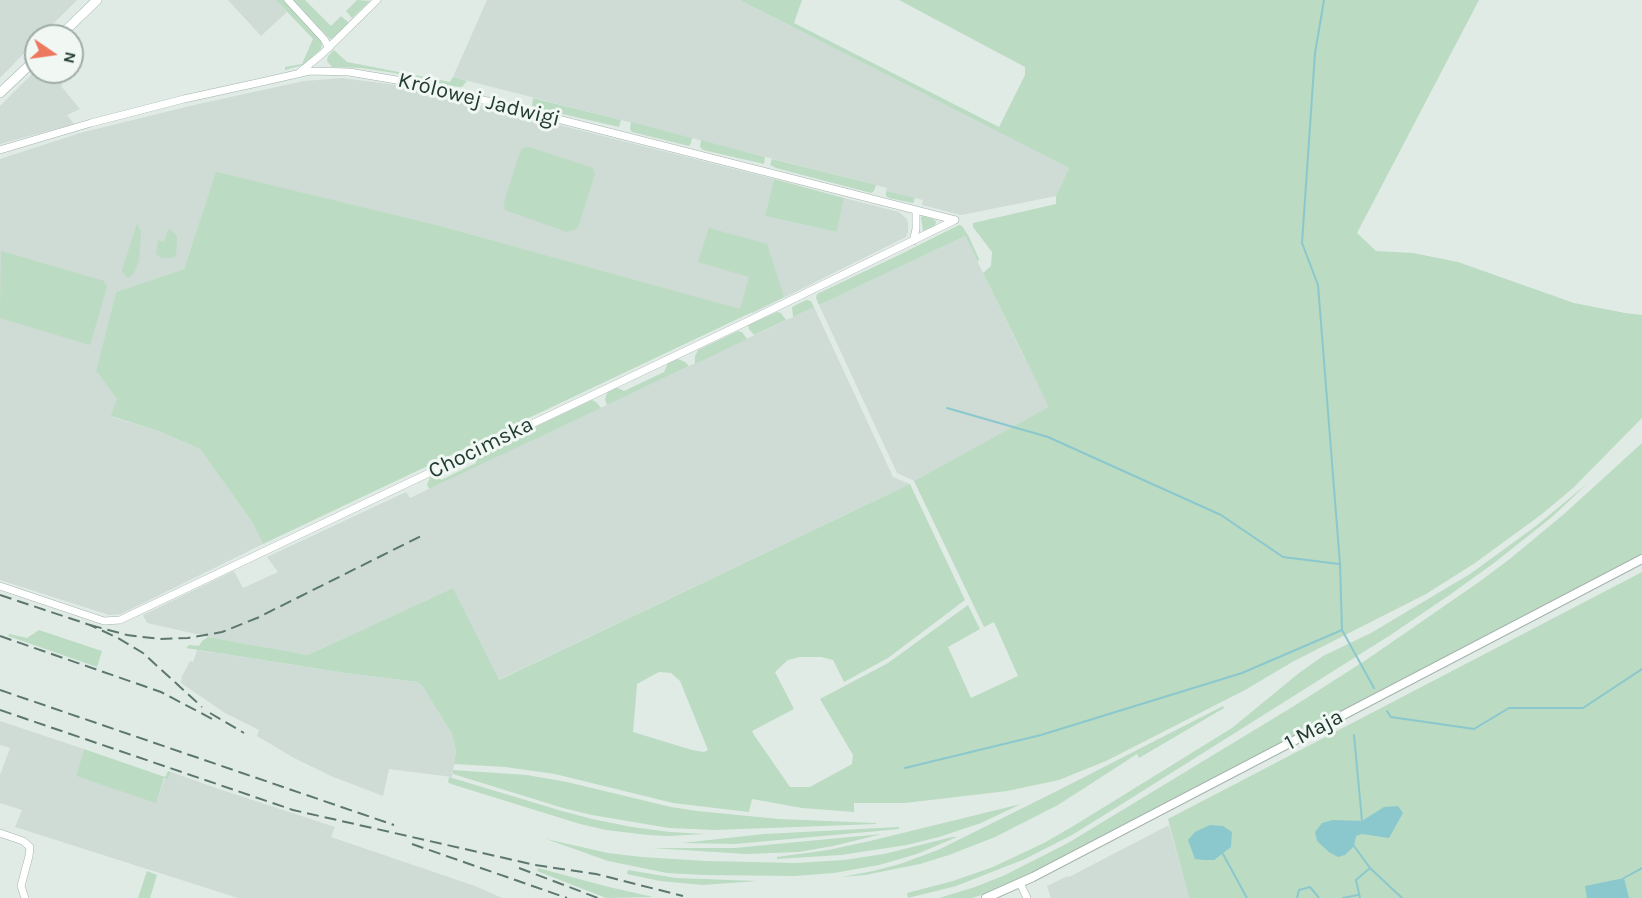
<!DOCTYPE html>
<meta charset="utf-8">
<style>
body{margin:0}
#map{position:relative;width:1642px;height:898px;overflow:hidden;background:#e1ebe6;font-family:Karla,sans-serif}
canvas{display:block}
.north{position:absolute;left:24px;top:24px;width:60px;height:60px;box-sizing:border-box;background:#f1f8f4;border:2px solid #9eaca7;border-radius:50%;rotate:103deg;font-size:16px;font-weight:700;line-height:24px;text-align:center;color:#223b33}
.north::after{content:'';display:block;margin:auto;width:21px;height:27px;background:#ec785e;clip-path:polygon(50% 0,100% 100%,50% 72%,0 100%)}
</style>
<div id="map">
<canvas width="1642" height="898"></canvas>
<div class="north">N</div>
</div>
<script>
const c = document.querySelector('canvas').getContext('2d');
c.lineJoin = 'round';
function fillPath(path, color) { c.fillStyle = color; c.fill(path, 'evenodd'); }
const toPath = rows => new Path2D(rows.map(r => 'M' + r).join(''));
function trace(path, color, width, dash) { c.strokeStyle = color; c.lineWidth = width; c.lineCap = dash ? 'butt' : 'round'; c.setLineDash(dash || []); c.stroke(path); }
function label(font, color, halo, rows, align = 'center') {
  c.font = font + ' Karla,sans-serif'; c.lineWidth = 6; c.setLineDash([]); c.textBaseline = 'middle'; c.strokeStyle = halo; c.fillStyle = color; for (const [text, x, y, turn = 0] of rows) {
    c.save(); c.translate(x, y); c.rotate((+turn || 0) * Math.PI / 180); c.textAlign = isNaN(turn) ? turn : align; if (halo) c.strokeText(text, 0, 0); c.fillText(text, 0, 0); c.restore();
  }
}
fillPath(toPath([
 [0,0,77,0,41,36,36,36,36,41,0,78],
 [228,0,276,0,287,12,261,36],
 [487,0,740,0,1069,168,1056,196,961,215,922,205,923,200,886,191,887,188,453,77],
 [36,70,36,72,51,72,63,84,61,86,80,109,67,115,74,124,0,144,0,106],
 [342,78,404,86,774,179,765,216,837,232,844,198,899,212,907,219,908,224,908,232,906,237,753,313,437,225,216,173,184,269,116,292,96,371,117,399,112,417,161,432,200,449,252,522,263,544,121,614,109,615,0,580,0,159,80,133,194,105,304,81],
 [965,236,1020,349,1050,407,914,481,897,473,819,305],
 [814,307,893,477,910,484,498,680,453,588,308,655,208,637,202,634,196,634,147,623,143,615,234,571,243,588,278,572,267,557,406,492,410,498],
 [197,650,346,673,418,682,423,687,452,734,456,751,452,777,389,769,383,796,331,776,294,758,257,736,259,730,225,713,181,683,182,676,190,661,193,662],
 [0,721,84,749,76,776,156,802,165,778,168,779,171,772,216,788,335,827,331,837,475,886,502,898,238,898,15,827,22,810,0,803,0,775,10,748,0,745],
 [1169,825,1189,898,1051,898,1047,886,1068,876,1069,877]
]), '#cfdbd5');
fillPath(toPath([
 [276,0,286,0,320,39,322,44,321,49,303,65,285,70,285,67,302,64,313,39],
 [293,0,305,0,331,26,341,16,348,22,348,24,334,38,330,39],
 [357,0,370,1,352,18,346,11],
 [740,0,802,0,794,23,999,127,1025,75,1025,67,899,0,1479,0,1357,233,1376,251,1413,253,1458,262,1574,303,1625,313,1642,315,1642,418,1573,488,1542,514,1475,563,1426,594,1294,661,1245,690,1106,761,1059,780,1007,791,905,803,854,803,854,812,802,808,752,799,749,812,673,803,555,774,505,767,454,764,456,751,452,734,423,687,418,682,346,673,186,648,189,645,199,646,202,641,208,637,308,655,453,588,499,680,910,484,965,600,888,658,844,682,833,660,821,657,800,657,788,660,775,672,794,709,752,731,754,735,790,787,810,787,852,764,853,755,820,699,888,663,968,605,980,629,948,647,971,698,1018,676,994,622,984,627,914,481,1049,407,983,273,991,266,992,252,973,227,973,223,1056,204,1056,196,1069,168],
 [659,672,671,673,680,681,708,750,704,752,692,750,633,732,637,684],
 [334,50,347,62,450,82,453,77,467,81,462,87,450,86,394,73,362,68,332,67,327,61,328,56],
 [533,98,621,120,619,127,532,107],
 [631,122,692,138,691,143,689,146,632,132,630,129],
 [701,140,765,157,764,164,703,150,700,147],
 [526,147,529,147,593,168,595,174,579,224,576,229,567,232,505,210,504,202,519,155,522,149],
 [772,159,876,185,874,191,871,193,776,168,770,165],
 [216,172,437,225,740,309,749,277,698,262,709,228,767,244,784,297,263,544,252,522,200,449,161,432,111,416,117,399,96,371,116,292,184,269],
 [774,179,844,198,837,232,765,216],
 [886,191,915,198,913,203,889,198,886,196],
 [922,216,933,219,936,221,935,226,923,231,921,218],
 [137,224,141,231,139,261,135,271,130,277,126,277,122,270],
 [959,225,962,226,968,235,979,259,978,262,965,236,819,305,816,298,817,294,901,254],
 [169,228,177,236,176,256,169,258,162,258,156,254,158,240,164,242],
 [1,251,104,281,107,287,90,345,0,318],
 [806,300,811,301,814,307,793,317,792,307],
 [777,312,781,313,786,320,754,335,749,329,748,325],
 [738,331,742,332,747,339,695,364,695,356,698,350],
 [678,359,685,362,689,366,607,405,605,399,608,391,616,387,624,391,664,372,668,363],
 [592,400,596,402,601,408,429,489,427,485,430,477,436,474,438,475,441,480,476,463,475,455],
 [1642,443,1642,554,1019,879,988,893,972,898,939,898,975,887,1005,875,1068,843,1294,706,1366,660,1479,582,1511,558,1564,514],
 [1588,483,1552,517,1494,563,1451,594,1389,636,1114,809,1072,835,1025,859,956,886,908,898,907,893,953,881,993,867,1044,843,1075,825,1232,728,1299,673,1323,656,1371,633,1470,574,1536,526],
 [1642,572,1642,898,1189,898,1168,819],
 [39,630,102,651,97,667,8,636,9,634,27,638],
 [1223,706,1224,708,1139,758,1137,754,1058,805,995,837,949,855,920,864,865,875,842,877,873,871,900,864,938,850,1057,791],
 [84,749,165,777,168,771,171,772,168,779,164,778,156,803,76,776],
 [453,770,527,775,567,782,671,807,697,811,779,819,876,823,876,824,715,830,669,828,592,815,563,808,453,774],
 [449,777,562,811,592,819,632,827,670,832,705,834,669,836,648,835,606,830,580,824,451,784,448,782],
 [1021,804,981,823,939,837,907,845,841,855,777,859,777,857,828,850,870,841],
 [899,827,899,829,878,831,735,844,682,843,764,834],
 [882,834,833,846,799,852,746,854,652,848,734,848],
 [952,837,957,837,917,854,879,865,834,873,795,876,704,875,667,873,608,861,546,839,608,853,642,857,706,861,796,863,844,860,884,854],
 [538,868,609,887,653,897,606,898,537,871],
 [628,870,676,878,758,881,703,885,681,883,660,881,627,874],
 [147,871,157,875,150,898,138,898]
]), '#bbdbc2');
fillPath(toPath([
 [1398,806,1403,813,1389,838,1362,834,1356,836,1354,846,1345,855,1338,857,1329,852,1317,841,1315,832,1322,823,1333,820,1362,821,1384,807],
 [1210,825,1223,826,1232,832,1231,847,1214,860,1204,860,1195,859,1188,840,1195,832],
 [1624,878,1629,898,1587,898,1585,886]
]), '#8bc8ce');
trace(toPath([
 [1324,0,1315,53,1302,243,1318,285,1340,564,1342,630,1374,688],
 [947,408,1048,437,1221,515,1283,557,1339,564],
 [1387,711,1391,717,1474,729,1509,708,1583,708,1642,669],
 [1354,735,1362,821],
 [905,768,1041,735,1242,673,1342,630],
 [1354,846,1370,868,1356,880,1360,898],
 [1223,854,1247,898],
 [1370,868,1402,898],
 [1624,878,1642,868],
 [1297,898,1299,890,1310,887,1319,898],
 [1343,898,1358,895]
]), '#8bc8ce', 2);
const minor = toPath([
 [288,0,324,39,329,48],
 [300,72,322,54,377,0],
 [0,150,91,123,184,99,257,83,310,71,349,72,420,84,955,220],
 [913,241,916,229,916,211],
 [0,586,104,621,120,620,742,324,955,220],
 [0,833,23,841,30,847,29,856,21,886,25,898],
 [1020,883,1027,898]
]);
const tertiary = toPath([
 [986,898,1033,877,1642,559]
]);
const secondary = toPath([
 [60,36,97,0],
 [0,93,36,59]
]);
trace(minor, '#a4b3ad', 8);
trace(tertiary, '#a4b3ad', 10);
trace(secondary, '#a0b6ad', 10);
trace(minor, '#fff', 7);
trace(tertiary, '#fff', 8);
trace(secondary, '#fff', 9);
trace(toPath([
 [0,595,90,625,118,638,143,653,202,707],
 [90,625,127,635,160,639,188,638,222,632,257,618,423,535],
 [0,636,161,692,216,721],
 [0,690,394,825],
 [0,710,293,810,535,865,596,874,683,896],
 [210,713,244,733],
 [412,844,567,898],
 [519,868,598,898]
]), '#5c776e', 2, [12, 6]);
label('22px', '#223b33', '#f1f8f4', [
 ["Królowej Jadwigi",479,100,14],
 ["Chocimska",481,448,-26],
 ["1 Maja",1314,730,-28]
]);
</script>
